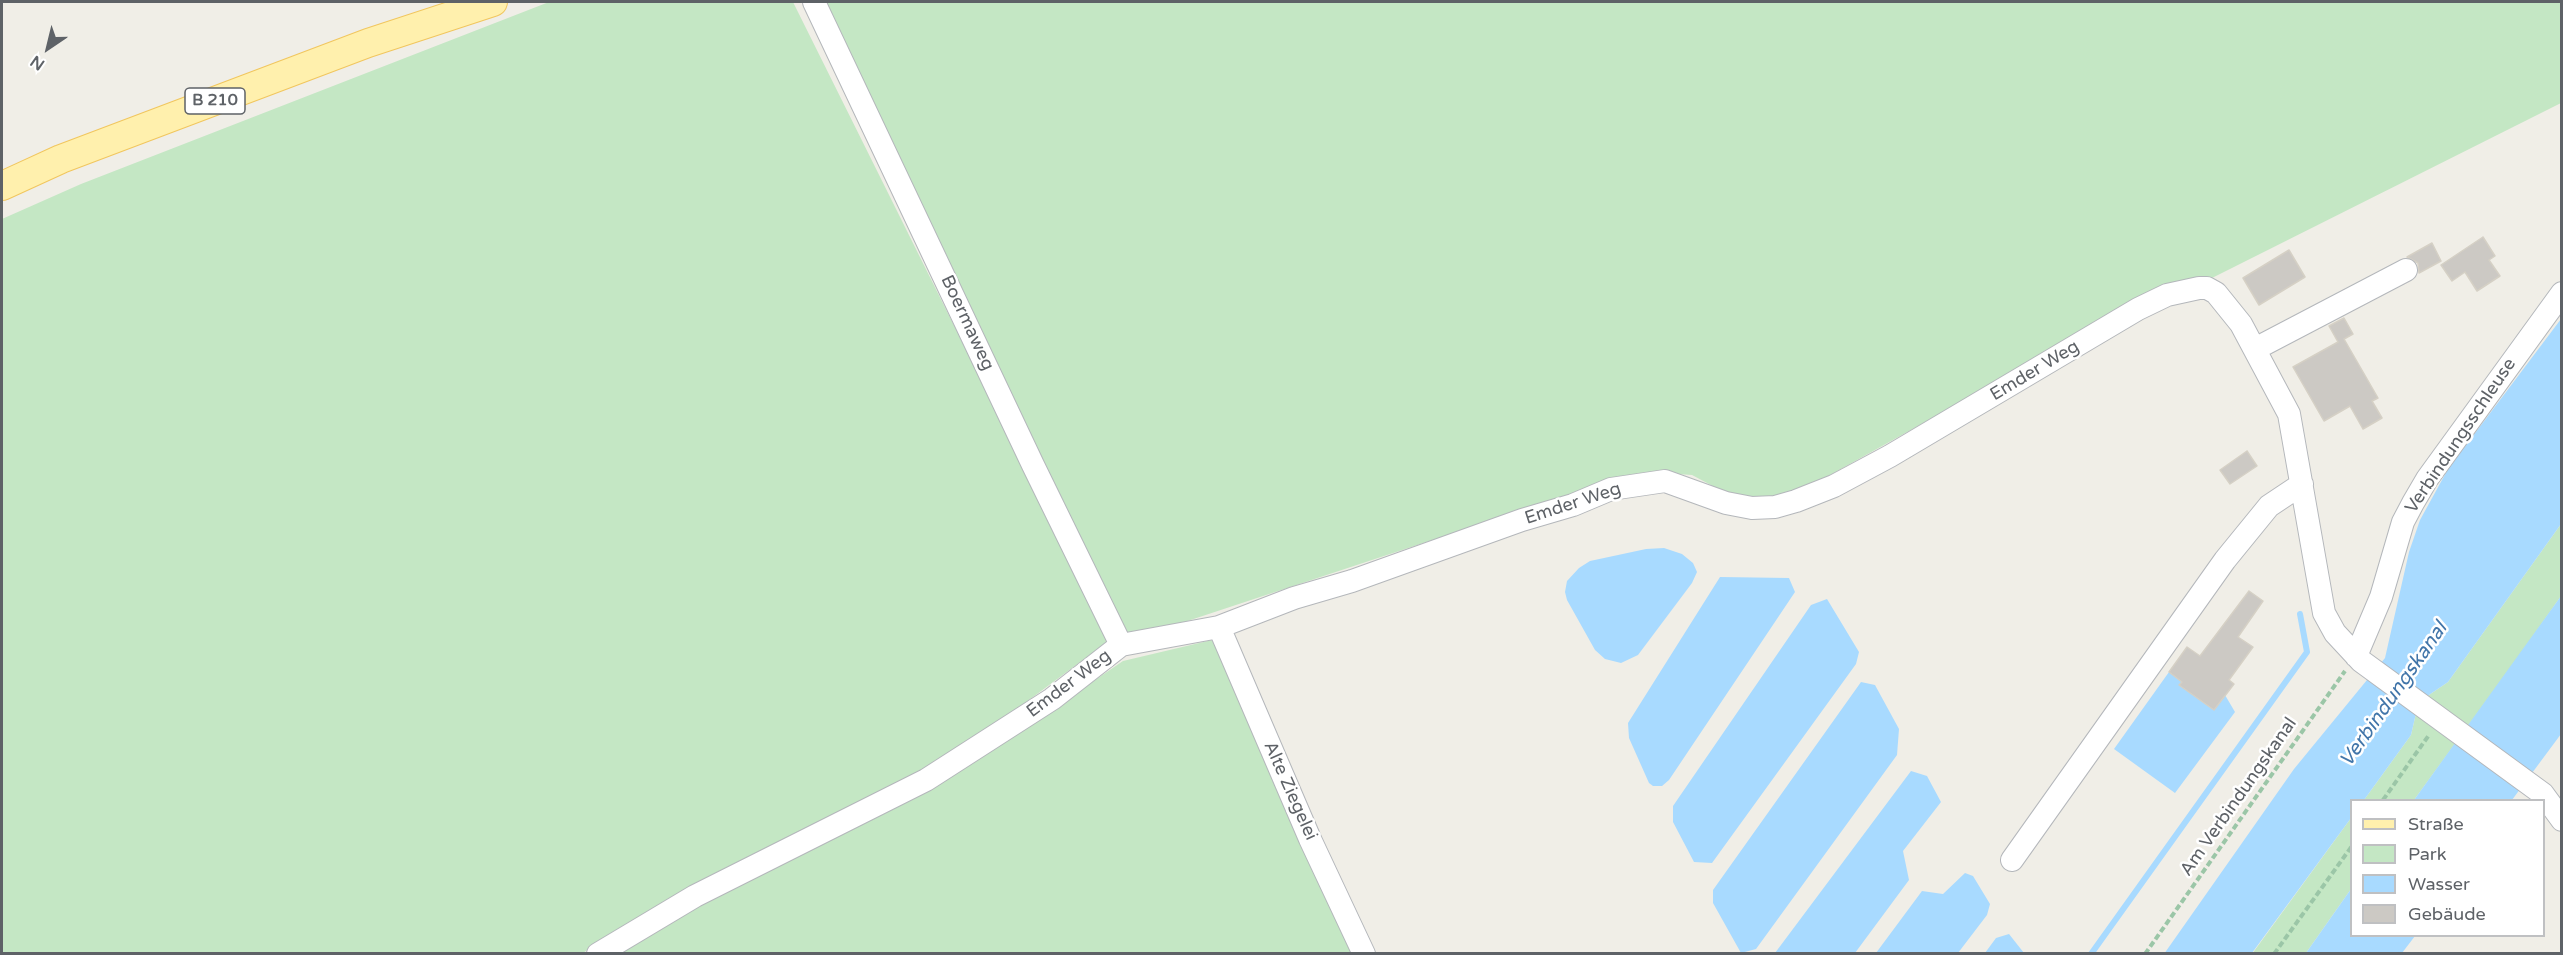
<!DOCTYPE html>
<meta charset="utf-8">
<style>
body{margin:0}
#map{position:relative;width:2563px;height:955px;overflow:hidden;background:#f0eee7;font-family:"Varela Round",sans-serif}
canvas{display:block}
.frame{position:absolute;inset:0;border:3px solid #5e6267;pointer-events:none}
.legend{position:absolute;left:2350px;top:799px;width:195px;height:138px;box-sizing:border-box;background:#fff;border:2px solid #bfc0c2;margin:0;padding:8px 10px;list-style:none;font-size:18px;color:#5e6267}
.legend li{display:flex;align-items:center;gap:12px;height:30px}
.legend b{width:30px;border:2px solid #bfc0c2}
.north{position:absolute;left:18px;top:18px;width:60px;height:60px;-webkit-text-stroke:4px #fff;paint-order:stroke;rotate:215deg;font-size:16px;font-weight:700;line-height:24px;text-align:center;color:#5e6267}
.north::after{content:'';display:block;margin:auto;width:21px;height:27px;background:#5e6267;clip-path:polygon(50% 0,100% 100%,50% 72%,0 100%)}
</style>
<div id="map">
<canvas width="2563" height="955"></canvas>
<div class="frame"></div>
<ul class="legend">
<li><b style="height:8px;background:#fff0ad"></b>Straße</li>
<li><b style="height:16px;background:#c4e7c4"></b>Park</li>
<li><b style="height:16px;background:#a8daff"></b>Wasser</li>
<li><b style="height:16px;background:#ccc9c4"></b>Gebäude</li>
</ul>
<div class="north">N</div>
</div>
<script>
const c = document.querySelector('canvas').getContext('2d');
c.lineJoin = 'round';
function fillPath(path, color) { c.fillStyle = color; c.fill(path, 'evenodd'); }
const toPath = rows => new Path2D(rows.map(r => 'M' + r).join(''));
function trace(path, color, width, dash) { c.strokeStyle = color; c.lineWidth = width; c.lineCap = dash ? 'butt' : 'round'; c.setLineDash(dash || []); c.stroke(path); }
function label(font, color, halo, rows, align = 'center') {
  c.font = font + ' "Varela Round",sans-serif'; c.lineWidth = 5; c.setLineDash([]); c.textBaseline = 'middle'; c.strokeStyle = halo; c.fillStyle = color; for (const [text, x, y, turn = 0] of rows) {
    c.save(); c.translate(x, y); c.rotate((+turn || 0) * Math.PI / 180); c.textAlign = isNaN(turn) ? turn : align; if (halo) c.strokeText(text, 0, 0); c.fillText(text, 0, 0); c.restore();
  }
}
fillPath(toPath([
 [549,2,793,2,1010,438,1107,642,990,729,924,774,603,939,583,953,2,953,2,219,81,184],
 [826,2,2561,2,2561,103,2210,279,2169,286,1796,494,1760,499,1726,493,1692,475,1646,472,1626,476,1127,641],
 [2561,524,2561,596,2519,656,2414,800,2364,800,2411,735,2417,709,2423,699,2448,682],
 [1212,640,1357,953,613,954,700,903,1004,742,1123,661],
 [2351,818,2351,889,2306,953,2252,954]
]), '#c4e7c4');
fillPath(toPath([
 [2561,319,2561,524,2448,682,2423,699,2417,709,2411,735,2364,800,2352,800,2351,818,2252,953,2164,954,2294,769,2385,658,2409,552,2420,520,2448,469],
 [1664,548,1682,554,1693,563,1697,572,1692,583,1638,655,1621,663,1605,659,1595,650,1567,600,1565,592,1567,581,1579,568,1590,561,1646,549],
 [1720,577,1789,578,1795,592,1669,780,1662,786,1653,786,1649,783,1629,738,1628,723],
 [2561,596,2561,734,2512,800,2414,800],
 [1827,599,1859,652,1856,664,1712,863,1694,862,1673,822,1673,806,1811,605],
 [2169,672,2182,682,2180,685,2214,710,2225,695,2235,712,2175,793,2114,749],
 [1861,682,1875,685,1899,729,1897,755,1756,949,1741,953,1713,903,1713,890],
 [1911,771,1927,776,1941,802,1903,851,1909,880,1855,953,1775,953],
 [1965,873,1973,876,1990,904,1987,915,1958,953,1876,953,1922,891,1943,894],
 [2351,889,2352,936,2415,936,2402,953,2306,953],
 [2009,934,2024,953,1985,953,1996,938]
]), '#a8daff');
trace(toPath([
 [2091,954,2307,652,2300,614]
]), '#a8daff', 6);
const building = toPath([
 [2483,237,2495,256,2489,260,2500,276,2477,291,2465,272,2452,281,2441,265,2483,237],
 [2432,243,2441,261,2419,273,2418,263,2407,257,2432,243],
 [2289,250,2305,277,2259,305,2243,278,2289,250],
 [2344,318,2353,334,2344,339,2378,398,2372,401,2382,418,2363,429,2350,406,2324,421,2293,367,2338,342,2329,326,2344,318],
 [2247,451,2257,466,2230,484,2220,470,2247,451],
 [2249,591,2263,601,2238,637,2253,647,2229,680,2234,684,2214,710,2179,685,2182,682,2169,672,2187,647,2200,656,2249,591]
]);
fillPath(building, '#ccc9c4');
trace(building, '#d5d0c5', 1.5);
const minor = toPath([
 [814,2,1033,465,1121,645],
 [2255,349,2406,270],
 [1219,627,1310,839,1364,954],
 [2356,656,2381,597,2403,522,2413,503,2427,479,2562,293],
 [2012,860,2225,560,2269,506,2302,484],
 [598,954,695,896,926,780,1052,699,1121,645,1219,627,1294,598,1352,581,1522,520,1573,505,1611,489,1665,481,1726,503,1752,508,1775,507,1796,501,1834,486,1890,456,2138,309,2167,295,2199,288,2207,288,2216,293,2241,324,2289,414,2324,613,2335,633,2361,661,2543,794,2562,820]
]);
const major = toPath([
 [2,186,61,159,368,43,493,2]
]);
trace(minor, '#b4b7bb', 24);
trace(major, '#f1c65e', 30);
trace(toPath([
 [2383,800,2429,735],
 [2145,954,2345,671],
 [2274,954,2352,846]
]), '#9bc6a7', 4, [6, 3]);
trace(minor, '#fff', 22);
trace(major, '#fff0ad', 28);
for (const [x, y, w] of [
 [215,101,60]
]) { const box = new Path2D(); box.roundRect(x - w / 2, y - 13, w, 26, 4.5); c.fillStyle = '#fff'; c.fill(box); trace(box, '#5e6267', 1.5); }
label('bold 16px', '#5e6267', null, [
 ["B 210",215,101]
]);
label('18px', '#5e6267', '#fff', [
 ["Boermaweg",967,323,65],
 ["Emder Weg",2035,371,-31],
 ["Verbindungsschleuse",2461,436,-56],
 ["Emder Weg",1573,504,-18],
 ["Emder Weg",1069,684,-37],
 ["Alte Ziegelei",1290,791,66],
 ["Am Verbindungskanal",2239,797,-55]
]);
label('italic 20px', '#4175a9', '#fff', [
 ["Verbindungskanal",2394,695,-55]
]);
</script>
